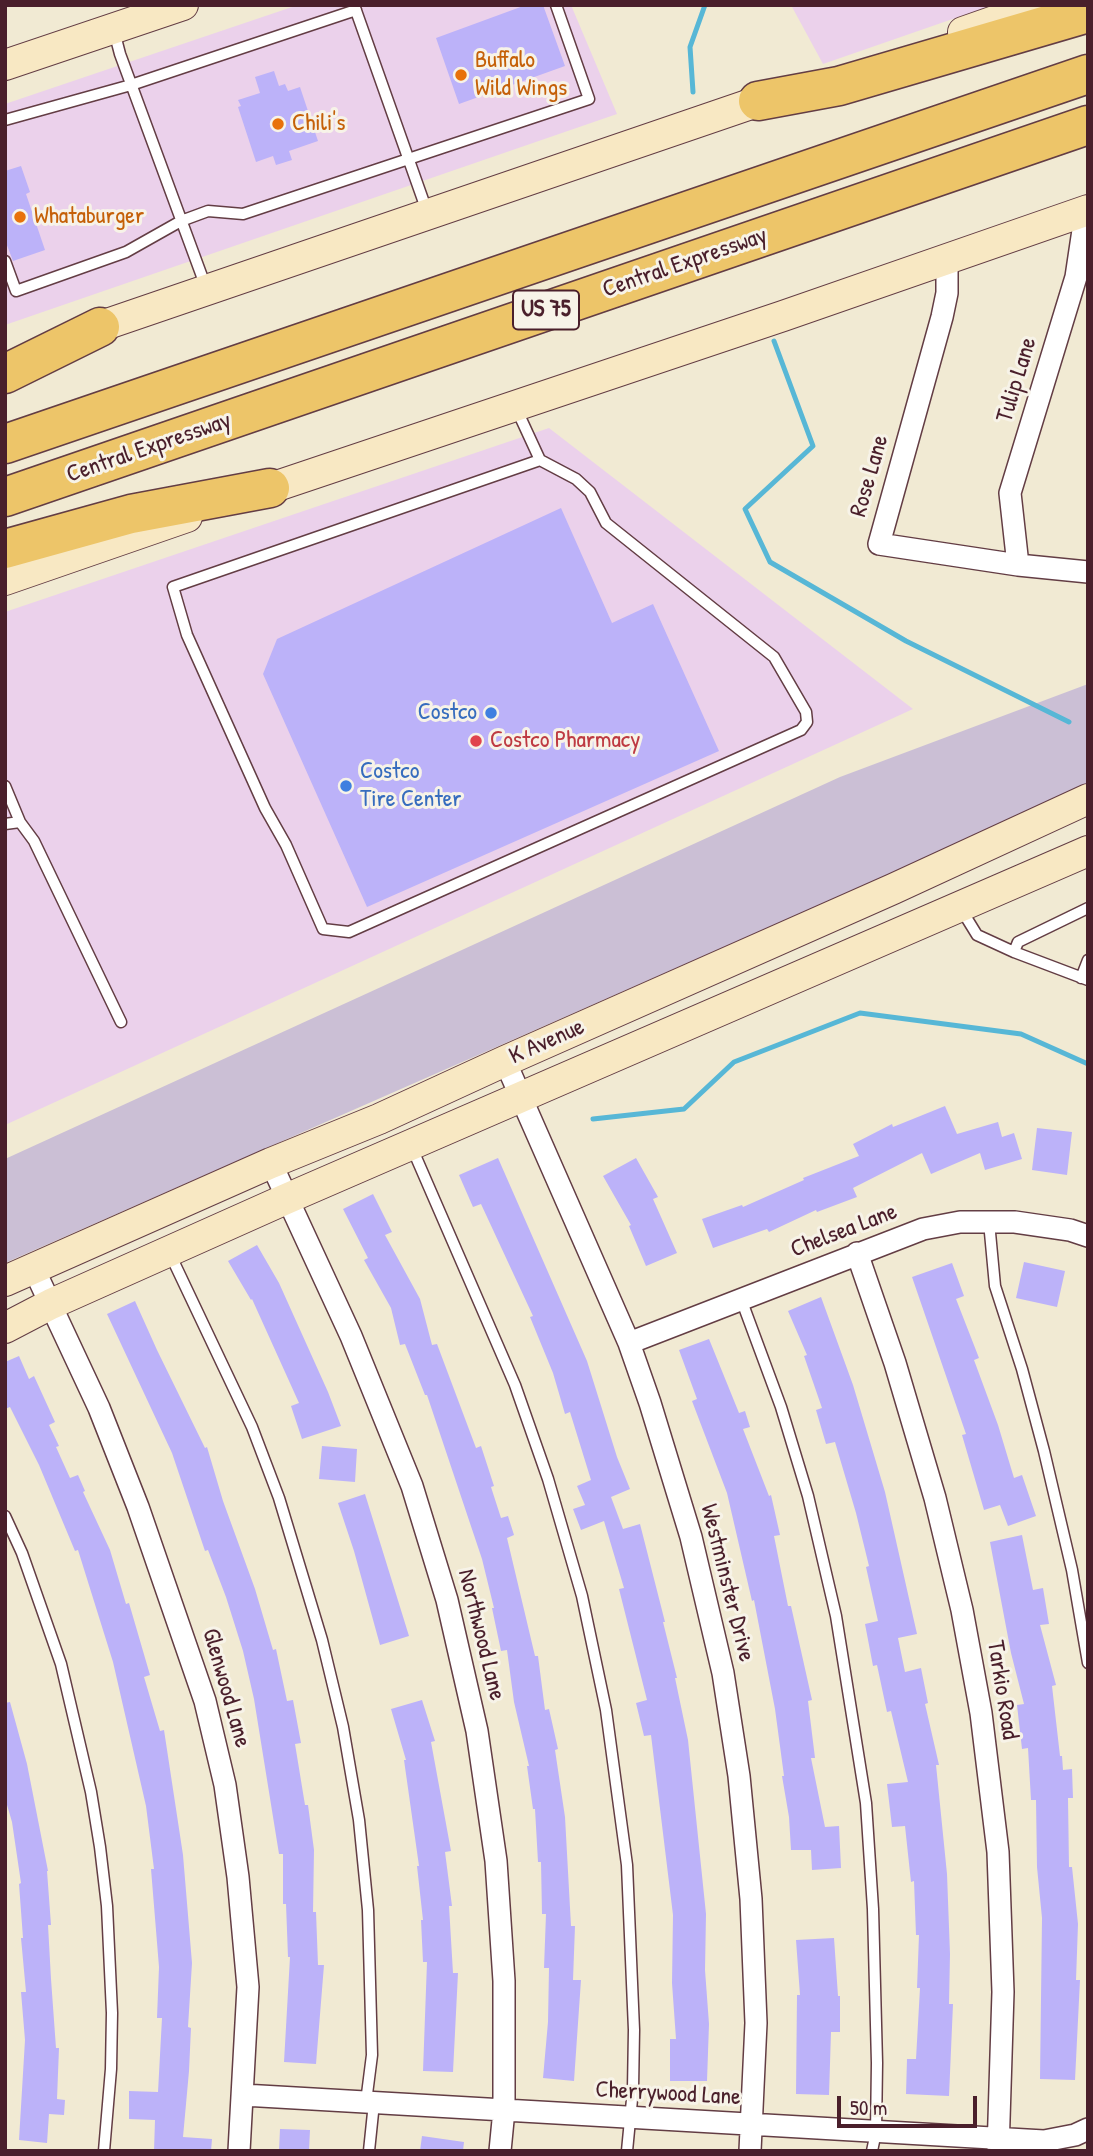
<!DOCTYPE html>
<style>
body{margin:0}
#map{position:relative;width:1093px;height:2156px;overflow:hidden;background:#f1ead3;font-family:"Patrick Hand",sans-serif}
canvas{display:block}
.frame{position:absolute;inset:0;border:7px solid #4a1f2b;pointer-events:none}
.scale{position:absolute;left:837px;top:2096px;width:140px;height:32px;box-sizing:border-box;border:4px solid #4a1f2b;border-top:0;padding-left:9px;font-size:21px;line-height:24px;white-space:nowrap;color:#4a1f2b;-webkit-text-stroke:5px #f7f3e8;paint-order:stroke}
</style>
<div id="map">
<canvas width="1093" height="2156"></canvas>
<div class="frame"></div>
<div class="scale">50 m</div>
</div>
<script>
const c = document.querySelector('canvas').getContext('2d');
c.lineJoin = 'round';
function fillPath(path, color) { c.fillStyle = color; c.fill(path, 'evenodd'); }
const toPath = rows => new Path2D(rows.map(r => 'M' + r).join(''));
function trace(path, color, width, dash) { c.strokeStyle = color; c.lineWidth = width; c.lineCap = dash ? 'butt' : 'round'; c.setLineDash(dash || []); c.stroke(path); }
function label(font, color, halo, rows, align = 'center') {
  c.font = font + ' "Patrick Hand",sans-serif'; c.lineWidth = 6; c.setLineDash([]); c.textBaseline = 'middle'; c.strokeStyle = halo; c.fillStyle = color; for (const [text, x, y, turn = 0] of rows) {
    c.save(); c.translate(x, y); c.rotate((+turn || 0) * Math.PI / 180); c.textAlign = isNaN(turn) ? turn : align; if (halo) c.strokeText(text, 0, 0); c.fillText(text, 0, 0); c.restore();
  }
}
fillPath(toPath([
 [298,5,571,5,617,114,5,325,5,104],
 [791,5,993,5,823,64],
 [549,428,913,709,5,1125,5,612]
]), '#ebd1eb');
fillPath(toPath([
 [1088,684,1088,787,5,1263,5,1159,840,777]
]), '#cbbfd5');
trace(toPath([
 [693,92,690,47,705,5],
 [774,341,813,446,745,509,770,562,906,641,1069,722],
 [593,1119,684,1109,734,1062,860,1013,1021,1034,1088,1064]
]), '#57b7d6', 5);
fillPath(toPath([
 [526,5,543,5,565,66,459,104,436,38],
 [274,71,279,86,285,84,288,91,300,87,318,141,289,151,292,160,276,165,273,156,256,162,238,107,241,106,238,100,260,93,255,77],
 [21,166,30,192,26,194,45,250,13,261,5,240,5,171],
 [561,508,612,623,653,604,719,751,367,907,263,674,277,639],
 [945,1106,957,1134,998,1122,1002,1137,1014,1133,1022,1159,985,1170,980,1153,931,1174,922,1153,853,1188,857,1197,817,1212,816,1210,769,1232,767,1229,713,1248,702,1219,742,1205,743,1207,804,1180,803,1178,859,1156,853,1144,892,1124,893,1127],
 [1037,1128,1072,1132,1067,1175,1032,1170],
 [498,1158,587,1361,617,1457,630,1489,611,1497,623,1529,640,1524,665,1622,663,1622,677,1678,675,1678,688,1740,706,1914,705,1970,709,2024,707,2081,670,2081,670,2039,676,2039,672,1983,673,1915,651,1735,644,1736,636,1703,647,1700,619,1589,624,1588,604,1521,581,1530,573,1509,585,1505,577,1486,591,1480,570,1412,565,1414,553,1373,530,1317,533,1316,481,1204,473,1207,459,1175],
 [636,1158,658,1197,653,1199,677,1253,646,1266,629,1226,631,1225,603,1176],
 [373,1194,392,1232,385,1235,420,1299,432,1345,437,1344,476,1448,481,1446,494,1486,491,1487,501,1518,508,1516,514,1535,507,1538,535,1656,538,1656,545,1710,549,1709,558,1749,555,1750,565,1817,571,1926,575,1926,573,1980,581,1980,574,2081,543,2078,548,2022,549,1968,544,1968,546,1914,542,1914,541,1862,538,1862,535,1809,533,1809,527,1766,529,1766,514,1702,507,1650,501,1651,492,1608,494,1608,482,1559,427,1395,425,1395,405,1344,400,1345,391,1308,364,1260,368,1258,343,1209],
 [257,1245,279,1283,328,1392,341,1426,302,1439,291,1406,299,1403,252,1299,251,1300,228,1261],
 [1024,1262,1065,1271,1057,1307,1016,1298],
 [952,1263,964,1296,956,1299,979,1358,974,1360,998,1425,1014,1478,1022,1475,1036,1516,1008,1526,1000,1505,984,1510,962,1435,966,1434,912,1277],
 [821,1297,853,1385,885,1492,917,1634,898,1638,905,1672,921,1668,928,1703,925,1704,939,1765,936,1765,947,1874,950,1954,949,2004,953,2004,949,2096,906,2094,907,2059,916,2059,920,1988,917,1988,919,1935,916,1935,914,1881,911,1882,905,1826,892,1827,887,1784,908,1782,891,1711,887,1712,877,1665,873,1666,865,1624,878,1621,866,1567,869,1566,856,1513,835,1442,826,1444,816,1410,822,1408,804,1356,807,1355,788,1311],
 [135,1301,157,1350,205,1448,207,1447,223,1501,255,1589,273,1650,276,1649,287,1701,293,1700,301,1743,295,1744,305,1805,308,1805,314,1850,313,1912,316,1912,318,1965,324,1965,316,2064,284,2062,290,1957,288,1957,286,1904,283,1904,283,1854,279,1854,254,1699,243,1651,226,1597,208,1550,205,1551,172,1453,107,1314],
 [709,1339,739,1413,745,1411,750,1427,743,1429,769,1496,771,1495,780,1535,774,1536,788,1606,791,1606,812,1700,808,1701,815,1758,811,1758,825,1827,839,1826,841,1868,812,1870,811,1850,791,1850,789,1817,782,1776,784,1776,775,1709,754,1600,752,1601,727,1493,692,1401,697,1399,679,1350],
 [19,1356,29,1379,34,1376,55,1422,49,1425,59,1446,56,1447,70,1478,78,1475,85,1491,83,1492,110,1550,126,1604,129,1603,150,1675,144,1677,160,1731,164,1730,183,1855,192,1963,188,2027,191,2028,189,2071,183,2137,212,2139,211,2151,154,2151,155,2120,129,2119,129,2091,158,2092,162,2018,157,2018,159,1967,151,1869,154,1869,146,1806,113,1662,78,1550,75,1551,39,1465,10,1407,5,1409,5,1362],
 [322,1446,357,1449,355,1482,319,1479],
 [365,1494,409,1636,380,1645,354,1551,338,1503],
 [1022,1535,1033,1590,1043,1588,1049,1624,1040,1625,1056,1685,1052,1686,1060,1756,1062,1756,1063,1770,1072,1769,1073,1798,1068,1798,1069,1867,1072,1867,1078,1924,1076,1980,1080,1980,1075,2080,1040,2079,1042,1918,1037,1867,1036,1800,1031,1800,1028,1748,1022,1749,1017,1705,1024,1704,1011,1653,990,1542],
 [422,1700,435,1741,431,1742,451,1851,445,1852,452,1906,449,1906,453,1973,458,1973,453,2072,423,2071,427,1962,423,1962,421,1920,423,1920,417,1866,419,1866,404,1760,406,1760,391,1709],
 [10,1702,27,1764,48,1871,47,1871,51,1925,48,1925,51,1979,56,2048,59,2048,57,2099,65,2100,64,2115,49,2114,47,2143,19,2140,25,2040,21,1992,26,1992,21,1938,23,1938,19,1884,21,1883,12,1822,5,1798,5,1703],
 [834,1938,838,1996,840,1996,840,2032,831,2032,829,2095,796,2094,797,1995,800,1995,796,1940],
 [280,2129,310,2130,309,2151,279,2151],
 [422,2136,464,2142,463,2151,420,2151]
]), '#bcb2f9');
const lane = toPath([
 [354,5,428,214],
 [114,31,120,54,207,290],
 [5,120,131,85,356,10],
 [5,261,16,291,126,252,181,221,208,211,243,214,589,99,556,5],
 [516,408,540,460,576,479,590,492,606,523,774,657,806,712,807,722,801,730,349,932,323,929,286,845,265,808,187,635,173,587,540,460],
 [5,786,20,822,34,841,121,1022],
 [5,824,20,822],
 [1088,908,1018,942,1014,952,1088,980],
 [961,909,977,935,1014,952],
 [1081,978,1088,960],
 [412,1148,515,1385,548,1479,582,1596,606,1710,627,1865,634,2030,633,2089,627,2151],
 [989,1222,995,1286,1022,1369,1044,1451,1072,1570,1088,1663],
 [170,1254,252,1427,279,1498,322,1640,343,1727,359,1820,368,1910,372,2055,366,2102],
 [741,1299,781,1407,808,1496,836,1616,854,1728,866,1803,873,1909,877,2063,876,2132,872,2151],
 [5,1516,22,1553,61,1664,91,1792,100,1847,107,1906,112,2013,111,2069,104,2151],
 [369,2151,374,2103]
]);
const street = toPath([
 [947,258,947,293,942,317,879,544,1018,565,1088,572],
 [1018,565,1010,493,1076,277,1086,210],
 [505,1061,629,1343,650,1403,691,1537,723,1673,739,1776,751,1899,756,2023,750,2151],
 [271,1163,351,1336,412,1486,447,1600,477,1731,496,1861,504,1981,504,2110,500,2151],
 [857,1253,895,1363,935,1498,962,1610,981,1713,998,1852,1003,1992,998,2151],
 [33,1267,99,1408,138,1507,205,1701,225,1785,238,1877,248,1987,239,2151],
 [629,1343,923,1229,960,1222,1015,1222,1070,1230,1088,1236],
 [243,2095,1044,2141,1075,2135,1088,2129]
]);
const secondary = toPath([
 [963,32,1040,5],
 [5,65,183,5],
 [78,334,780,94],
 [250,495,783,316,1088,210],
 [5,580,187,517],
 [5,1281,271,1163,379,1119,505,1061,893,889,1088,799],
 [5,1328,51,1304,286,1199,1088,851]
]);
const highway = toPath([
 [758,101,839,86,1088,13],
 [5,374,100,327],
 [5,444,1088,74],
 [5,497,1088,125],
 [5,549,131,514,270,488]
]);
trace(lane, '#633d44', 13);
trace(street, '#633d44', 24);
trace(secondary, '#633d44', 32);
trace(highway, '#633d44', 41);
trace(lane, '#fff', 10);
trace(street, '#fff', 21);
trace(secondary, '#f8e8c3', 30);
trace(highway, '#edc569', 38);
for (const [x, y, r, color] of [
 [461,75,7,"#e8710a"],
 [278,124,7,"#e8710a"],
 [20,217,7,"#e8710a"],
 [491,713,7,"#3f7fe0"],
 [476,741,7,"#e0444e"],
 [346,786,7,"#3f7fe0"]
]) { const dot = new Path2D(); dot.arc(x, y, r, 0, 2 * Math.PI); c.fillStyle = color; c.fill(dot); trace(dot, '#f7f3e8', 2.5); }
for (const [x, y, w] of [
 [546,310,66]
]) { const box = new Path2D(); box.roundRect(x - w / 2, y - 19.5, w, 39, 5); c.fillStyle = '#f7f3e8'; c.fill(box); trace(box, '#4a1f2b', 2); }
label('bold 23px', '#4a1f2b', null, [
 ["US 75",546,310]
]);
label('24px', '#c56008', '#f7f3e8', [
 ["Buffalo",475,61],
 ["Wild Wings",475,89],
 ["Chili's",292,124],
 ["Whataburger",34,217]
], 'left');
label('24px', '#4a1f2b', '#f7f3e8', [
 ["Central Expressway",685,263,-19],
 ["Tulip Lane",1017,380,-73],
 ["Central Expressway",149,448,-19],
 ["Rose Lane",870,476,-74],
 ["K Avenue",547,1042,-24],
 ["Chelsea Lane",844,1231,-21],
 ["Westminster Drive",727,1583,76],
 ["Northwood Lane",481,1635,76],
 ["Glenwood Lane",226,1688,74],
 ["Tarkio Road",1002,1690,81],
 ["Cherrywood Lane",668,2094,3]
]);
label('24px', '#366cbe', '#f7f3e8', [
 ["Costco",477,713],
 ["Costco",360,772,"left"],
 ["Tire Center",360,800,"left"]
], 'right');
label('24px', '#be3a42', '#f7f3e8', [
 ["Costco Pharmacy",490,741]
], 'left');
</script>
